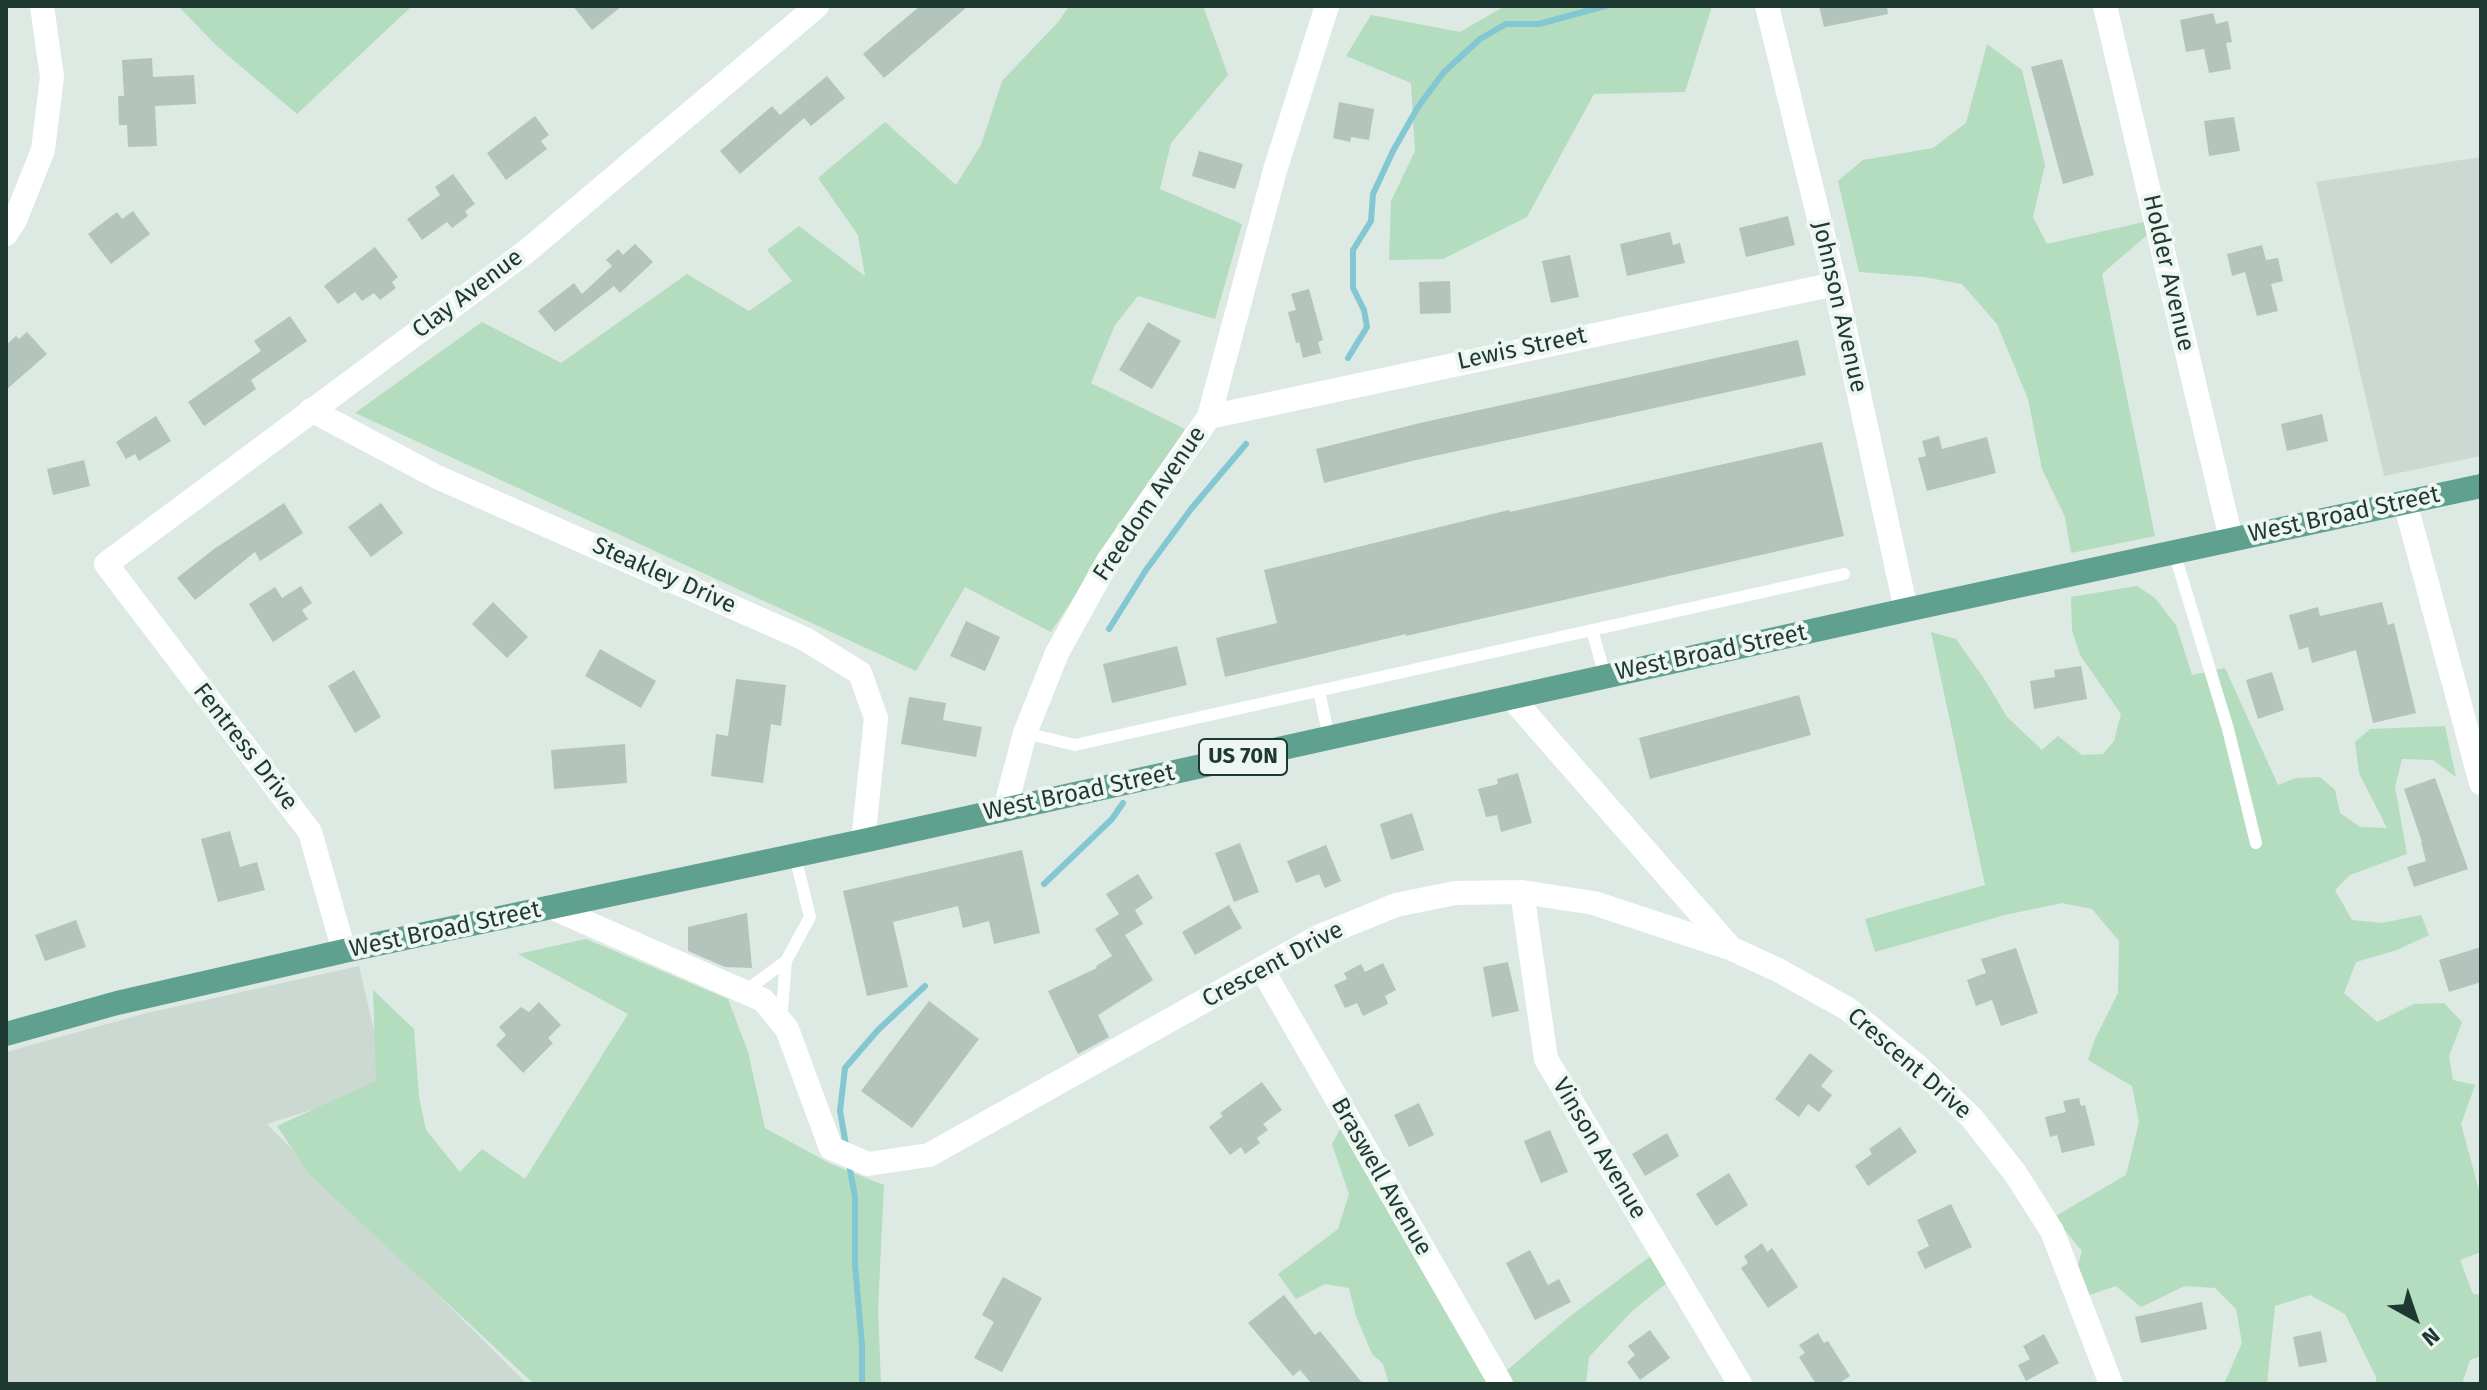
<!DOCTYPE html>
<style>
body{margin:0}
#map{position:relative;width:2487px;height:1390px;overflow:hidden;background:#dde9e3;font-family:"Fira Sans",sans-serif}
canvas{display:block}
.frame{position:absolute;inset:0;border:8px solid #1e3931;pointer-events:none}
.north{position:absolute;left:2375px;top:1278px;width:80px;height:80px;-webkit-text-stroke:6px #edf6f1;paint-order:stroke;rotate:140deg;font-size:22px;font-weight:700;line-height:32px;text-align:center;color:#1e3931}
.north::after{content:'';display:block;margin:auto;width:28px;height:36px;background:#1e3931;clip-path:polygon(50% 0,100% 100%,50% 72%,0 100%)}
</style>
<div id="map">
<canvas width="2487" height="1390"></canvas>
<div class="frame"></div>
<div class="north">N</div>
</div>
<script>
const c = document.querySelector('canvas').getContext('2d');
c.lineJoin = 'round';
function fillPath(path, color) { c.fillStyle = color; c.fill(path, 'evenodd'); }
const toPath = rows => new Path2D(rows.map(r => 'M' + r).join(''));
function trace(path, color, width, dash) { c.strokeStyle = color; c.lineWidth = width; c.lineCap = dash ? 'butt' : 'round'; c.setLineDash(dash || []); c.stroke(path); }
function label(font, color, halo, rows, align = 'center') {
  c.font = font + ' "Fira Sans",sans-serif'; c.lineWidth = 8; c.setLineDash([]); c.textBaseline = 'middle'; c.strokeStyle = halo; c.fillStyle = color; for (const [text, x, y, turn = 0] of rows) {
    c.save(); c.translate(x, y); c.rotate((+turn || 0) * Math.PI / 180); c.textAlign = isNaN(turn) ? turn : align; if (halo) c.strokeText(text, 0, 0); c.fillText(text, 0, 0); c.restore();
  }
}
fillPath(toPath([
 [2481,157,2481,456,2384,476,2316,182],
 [359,966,387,1086,267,1124,527,1384,6,1384,6,1052,147,1013]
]), '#cbd9d2');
fillPath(toPath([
 [178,6,412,6,297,114,218,47],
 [1069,6,1203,6,1228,75,1171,143,1160,189,1242,224,1215,319,1138,296,1115,325,1091,383,1185,429,1051,632,965,587,916,671,355,413,482,322,561,363,687,274,749,311,792,281,767,250,799,226,865,276,858,235,818,178,885,122,956,185,981,145,1002,81,1059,21],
 [1505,6,1712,6,1685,92,1594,94,1527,217,1443,259,1389,260,1391,201,1415,151,1411,83,1346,56,1371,15,1460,32],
 [1987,44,2022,70,2045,165,2033,217,2047,244,2144,222,2147,235,2102,274,2155,536,2071,553,2065,517,2042,469,2028,399,1997,324,1962,284,1924,277,1859,272,1838,181,1863,160,1933,148,1966,123],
 [2137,586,2155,598,2176,625,2192,675,2225,668,2278,785,2296,778,2320,777,2335,790,2340,813,2360,827,2387,828,2359,773,2355,742,2370,729,2445,726,2456,777,2433,760,2402,759,2395,787,2407,854,2350,875,2335,890,2352,920,2382,923,2421,915,2429,935,2397,950,2356,962,2344,993,2377,1022,2414,1004,2444,1003,2462,1022,2449,1056,2453,1080,2475,1085,2461,1124,2481,1198,2481,1252,2460,1260,2473,1294,2481,1295,2481,1356,2470,1360,2462,1384,2376,1384,2376,1377,2345,1314,2310,1295,2275,1306,2267,1384,2224,1384,2242,1343,2236,1309,2215,1288,2185,1286,2141,1307,2116,1286,2086,1296,2077,1269,2082,1251,2054,1217,2126,1175,2139,1122,2132,1086,2088,1060,2094,1041,2118,993,2119,941,2092,909,2062,903,2005,915,1875,952,1865,919,1985,885,1931,632,1956,639,1985,680,2007,717,2042,750,2058,736,2082,755,2103,754,2114,741,2121,714,2080,655,2072,630,2071,597],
 [586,939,728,999,748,1052,765,1128,831,1164,884,1185,878,1309,881,1384,534,1384,309,1174,277,1126,376,1081,373,990,414,1029,419,1097,426,1130,460,1172,482,1149,525,1179,628,1014,518,954],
 [1342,1126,1492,1384,1389,1384,1383,1364,1372,1354,1356,1316,1349,1288,1325,1284,1296,1299,1278,1274,1338,1229,1349,1194,1332,1144],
 [1652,1255,1668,1282,1632,1311,1589,1357,1586,1384,1510,1384,1504,1373,1569,1317]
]), '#b4dcbe');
trace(toPath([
 [1348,358,1367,327,1364,310,1353,288,1353,250,1371,221,1373,194,1393,151,1418,107,1444,72,1480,39,1506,24,1539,24,1605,6],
 [1109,629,1146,570,1191,509,1246,444],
 [1044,884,1112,819,1123,803],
 [846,1145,840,1111,845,1068,878,1030,925,986],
 [849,1164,855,1197,855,1265,862,1345,862,1384]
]), '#82c7d1', 6);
fillPath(toPath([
 [573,6,622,6,592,30],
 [920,6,968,6,884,78,863,54],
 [1819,6,1887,6,1888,14,1824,27],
 [2213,13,2216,24,2228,21,2232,42,2226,43,2231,69,2209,73,2204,49,2186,52,2180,20],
 [152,58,153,77,194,75,196,104,155,106,157,146,128,147,127,125,119,125,118,96,124,96,122,60],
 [2062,59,2094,175,2063,184,2031,67],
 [827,76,845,98,811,126,804,118,740,174,720,151,772,106,780,115],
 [1339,102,1374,109,1369,140,1351,137,1350,142,1333,138],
 [535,116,549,135,541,141,547,149,506,180,487,153],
 [2234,117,2240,151,2209,156,2204,121],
 [1199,151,1243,164,1235,189,1192,176],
 [453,174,475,204,465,211,468,216,452,228,447,222,422,240,407,219,440,195,435,187],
 [133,211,150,234,111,264,88,234,117,212,122,219],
 [1788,216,1795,245,1746,257,1739,228],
 [1670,232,1673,245,1680,243,1685,263,1627,276,1620,244],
 [635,244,653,262,620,293,614,286,555,332,538,311,574,283,582,294,612,266,606,260,618,249,623,255],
 [2262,245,2266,260,2278,258,2283,281,2271,284,2278,311,2257,316,2245,272,2232,276,2227,254],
 [375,247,398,277,392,282,396,288,380,300,374,293,362,301,355,292,338,304,324,286],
 [1570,255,1579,297,1551,303,1542,261],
 [1450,281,1451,313,1420,314,1419,282],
 [1309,289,1323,340,1318,342,1321,353,1303,358,1299,342,1296,343,1288,312,1296,310,1291,294],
 [290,316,307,341,251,380,256,389,204,426,188,402,261,351,254,341],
 [1148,322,1181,341,1152,389,1119,370],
 [27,332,47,354,6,390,6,345,16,336,19,339],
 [1798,340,1806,375,1416,460,1324,483,1316,449,1420,423],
 [2322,414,2328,441,2287,451,2281,424],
 [156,416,171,441,139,461,135,454,126,459,116,442],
 [1939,436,1942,449,1987,437,1996,473,1927,491,1918,458,1926,456,1922,441],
 [1822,442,1844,536,1406,636,1406,634,1225,677,1216,638,1277,623,1264,570,1509,510,1510,512],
 [84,460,90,486,53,495,47,469],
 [284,503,303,533,260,561,255,552,195,600,177,578,214,549],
 [381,503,403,533,371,557,348,527],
 [301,586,312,603,302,610,308,619,273,642,249,604,275,587,282,598],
 [493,602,528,637,507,658,472,624],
 [2382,602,2388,625,2394,623,2416,713,2373,723,2356,650,2312,663,2308,647,2299,650,2289,615,2318,607,2320,616],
 [966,621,1000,637,985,671,950,656],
 [1177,646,1187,685,1112,703,1103,664],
 [600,649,656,681,641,708,585,676],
 [2081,666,2087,699,2034,709,2030,681,2055,677,2054,670],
 [354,670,381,717,355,733,328,686],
 [2272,672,2284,710,2258,719,2246,680],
 [736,679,786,685,781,726,771,724,763,783,711,776,716,734,728,736],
 [1799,695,1811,735,1650,779,1639,738],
 [909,697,946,703,943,720,982,727,976,757,901,744],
 [625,744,627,783,554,789,551,750],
 [1518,773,1532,823,1501,832,1497,815,1486,817,1478,789,1498,784,1497,779],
 [2435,778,2468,869,2414,887,2407,867,2426,861,2421,842,2422,842,2404,789],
 [1412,813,1424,850,1391,860,1380,824],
 [230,831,240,867,257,862,265,890,218,902,201,839],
 [1240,843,1259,892,1234,902,1215,853],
 [1326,845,1341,881,1325,888,1319,874,1296,883,1287,861],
 [1022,850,1040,933,994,944,989,921,963,928,958,906,893,922,908,987,867,996,843,891],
 [1138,874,1153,898,1135,910,1143,924,1125,935,1153,980,1098,1015,1109,1037,1078,1054,1048,991,1097,968,1096,966,1112,956,1095,929,1119,914,1106,894],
 [1229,905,1242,928,1195,955,1182,932],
 [747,913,752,968,725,967,688,951,688,927],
 [76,920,86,947,45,961,35,935],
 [2481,947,2481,982,2449,992,2439,960],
 [2016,948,2038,1013,2001,1026,1992,1000,1976,1006,1967,980,1986,973,1981,959],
 [1508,962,1519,1011,1492,1017,1483,967],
 [1383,963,1396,990,1385,996,1388,1004,1363,1016,1357,1003,1345,1008,1334,985,1347,979,1344,973,1361,964,1365,972],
 [929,1001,979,1039,912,1128,861,1091],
 [539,1002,561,1025,548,1038,553,1043,523,1073,496,1045,506,1035,499,1027,521,1007,529,1012],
 [1810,1053,1833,1071,1821,1086,1832,1095,1819,1112,1808,1104,1799,1117,1775,1099],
 [1262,1082,1282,1110,1263,1124,1268,1130,1257,1138,1260,1143,1245,1154,1241,1147,1230,1155,1209,1127,1223,1116,1220,1113],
 [2079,1098,2081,1106,2085,1105,2095,1145,2062,1153,2057,1135,2050,1137,2045,1117,2066,1112,2063,1101],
 [1419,1103,1434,1135,1409,1147,1394,1115],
 [1900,1127,1917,1152,1868,1186,1855,1166,1872,1154,1869,1149],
 [1550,1130,1568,1172,1541,1183,1524,1141],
 [1667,1133,1679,1156,1645,1176,1632,1154],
 [1729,1173,1748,1205,1716,1226,1696,1194],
 [1951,1204,1972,1247,1925,1269,1917,1252,1929,1246,1917,1220],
 [1762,1243,1767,1252,1772,1248,1798,1287,1768,1308,1741,1268,1748,1263,1744,1256],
 [1530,1250,1548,1285,1559,1279,1571,1302,1535,1320,1506,1263],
 [1003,1277,1042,1298,1002,1372,974,1358,994,1322,982,1315],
 [1284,1295,1315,1335,1320,1331,1363,1384,1312,1384,1300,1370,1293,1376,1248,1323],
 [2202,1302,2207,1329,2141,1343,2135,1317],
 [1650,1330,1670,1358,1640,1380,1627,1362,1635,1355,1628,1346],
 [2321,1331,2327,1362,2299,1367,2293,1337],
 [1818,1333,1824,1343,1828,1341,1850,1376,1838,1384,1816,1384,1799,1357,1805,1353,1799,1345],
 [2044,1334,2059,1363,2026,1381,2018,1365,2030,1359,2023,1346]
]), '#b2c4bc');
trace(toPath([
 [2174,552,2228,729,2256,843],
 [1592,630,1605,676],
 [1319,691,1329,738],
 [1025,733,1075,745,1844,574],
 [744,992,786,961],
 [781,1021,786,961,810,917,795,856]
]), '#fff', 12);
trace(toPath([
 [1767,6,1835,284,1906,610],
 [2105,6,2231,539],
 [6,234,15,220,43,150,52,77,42,6],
 [311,410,437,477,805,639,860,673,876,718,863,841],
 [1209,417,1835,284],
 [2405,502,2481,783],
 [1511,697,1728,945],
 [1005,809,1025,733,1057,653,1108,561,1209,417,1275,170,1327,6],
 [1522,892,1546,1059,1740,1384],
 [553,908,763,1000,787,1029,831,1148,868,1164,929,1155,1320,936,1396,905,1455,893,1522,892,1594,903,1730,948,1778,970,1848,1009,1916,1065,1972,1118,2015,1173,2052,1231,2111,1384],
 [344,951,310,832,106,564,527,251,817,6],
 [1262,969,1501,1384]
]), '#fff', 24);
trace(toPath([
 [6,1034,117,1003,344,951,863,841,1906,610,2481,486]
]), '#60a08e', 24);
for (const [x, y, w] of [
 [1243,757,88]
]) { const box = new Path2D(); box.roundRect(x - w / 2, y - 18, w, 36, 6); c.fillStyle = '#edf6f1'; c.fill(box); trace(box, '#1e3931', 2); }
label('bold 22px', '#1e3931', null, [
 ["US 70N",1243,757]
]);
label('24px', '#1e3931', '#edf6f1', [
 ["Holder Avenue",2168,273,77],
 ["Clay Avenue",468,294,-37],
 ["Johnson Avenue",1839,307,77],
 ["Lewis Street",1522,349,-12],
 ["Freedom Avenue",1150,504,-56],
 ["West Broad Street",2344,515,-12],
 ["Steakley Drive",664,576,24],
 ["West Broad Street",1711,653,-12],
 ["Fentress Drive",245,747,52],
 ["West Broad Street",1079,793,-12],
 ["West Broad Street",445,930,-12],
 ["Crescent Drive",1273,965,-28],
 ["Crescent Drive",1909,1064,41],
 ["Vinson Avenue",1599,1149,59],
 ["Braswell Avenue",1381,1177,60]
]);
</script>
